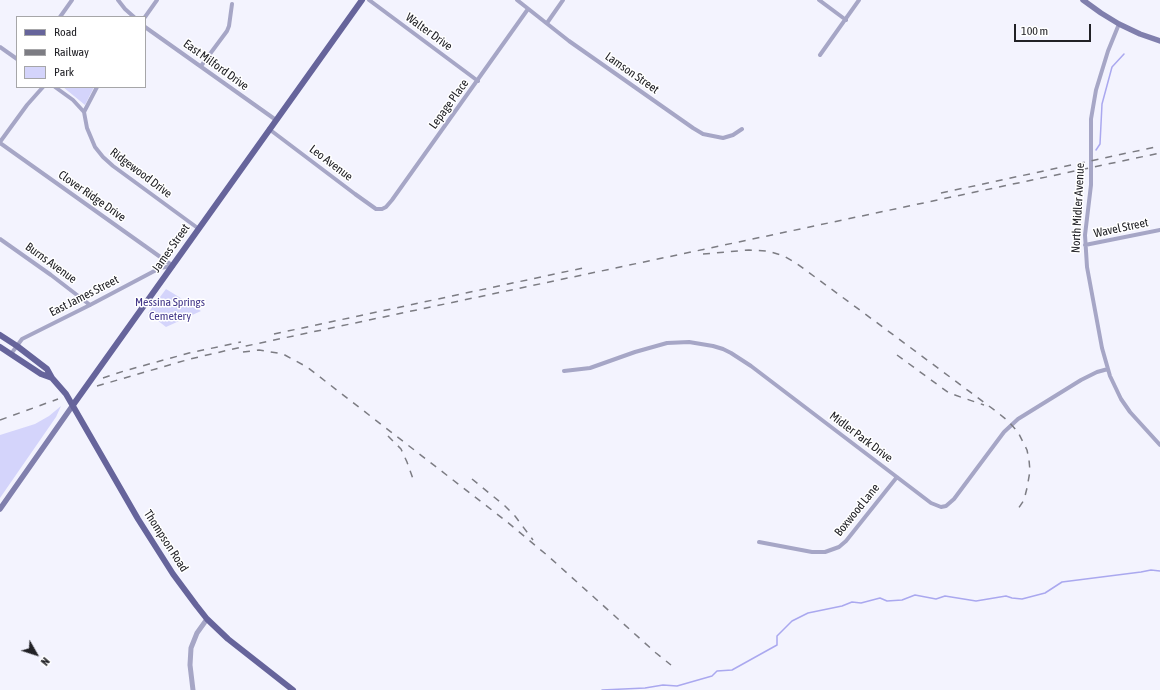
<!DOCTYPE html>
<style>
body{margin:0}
#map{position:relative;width:1160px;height:690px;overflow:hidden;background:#f3f3fe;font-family:"Asap Condensed",sans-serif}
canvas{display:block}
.legend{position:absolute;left:16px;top:16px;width:130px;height:72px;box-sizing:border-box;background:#fff;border:1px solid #a6a6a8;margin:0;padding:5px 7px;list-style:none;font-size:12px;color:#212126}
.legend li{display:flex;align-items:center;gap:8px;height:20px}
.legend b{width:20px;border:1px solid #a6a6a8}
.north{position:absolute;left:16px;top:634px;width:40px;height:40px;-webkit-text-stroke:3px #fff;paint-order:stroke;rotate:129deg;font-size:11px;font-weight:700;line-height:16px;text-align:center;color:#212126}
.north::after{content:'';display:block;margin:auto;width:14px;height:18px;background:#212126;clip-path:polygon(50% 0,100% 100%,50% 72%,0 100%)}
.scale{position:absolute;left:1014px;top:24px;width:77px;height:18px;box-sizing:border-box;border:2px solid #212126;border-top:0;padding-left:5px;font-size:12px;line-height:14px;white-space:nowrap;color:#212126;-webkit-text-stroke:3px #fff;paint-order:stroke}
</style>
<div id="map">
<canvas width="1160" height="690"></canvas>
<ul class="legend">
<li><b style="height:5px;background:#66649b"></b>Road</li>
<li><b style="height:5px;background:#7c7c83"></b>Railway</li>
<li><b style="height:11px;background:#d4d4fb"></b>Park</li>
</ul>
<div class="north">N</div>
<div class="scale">100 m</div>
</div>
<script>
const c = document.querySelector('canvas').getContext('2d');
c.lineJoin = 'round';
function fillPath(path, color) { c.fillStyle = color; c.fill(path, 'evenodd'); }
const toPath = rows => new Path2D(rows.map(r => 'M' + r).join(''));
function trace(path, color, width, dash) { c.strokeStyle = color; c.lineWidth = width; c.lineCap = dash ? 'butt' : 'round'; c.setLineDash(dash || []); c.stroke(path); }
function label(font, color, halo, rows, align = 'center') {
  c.font = font + ' "Asap Condensed",sans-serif'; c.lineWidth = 3; c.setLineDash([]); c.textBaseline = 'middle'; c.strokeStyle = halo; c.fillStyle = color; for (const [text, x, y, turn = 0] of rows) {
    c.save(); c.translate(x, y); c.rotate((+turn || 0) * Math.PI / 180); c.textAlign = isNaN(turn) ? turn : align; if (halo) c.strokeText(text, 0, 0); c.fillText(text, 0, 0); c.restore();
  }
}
fillPath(toPath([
 [63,87,94,87,85,105],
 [166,289,179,297,201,311,166,327,148,313],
 [61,406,56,417,0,498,0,435,35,424,49,416]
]), '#d4d4fb');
trace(toPath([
 [1096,150,1100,144,1102,104,1112,67,1124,54],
 [602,690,645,688,663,685,677,686,712,676,717,671,732,670,777,645,777,636,792,621,808,613,842,606,852,602,861,603,880,598,887,601,902,600,915,595,936,599,945,596,976,601,1006,596,1012,598,1022,599,1045,593,1062,582,1141,572,1151,570,1160,571]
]), '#aaa8ef', 1.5);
trace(toPath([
 [118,0,125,9,134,17],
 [369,0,478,81],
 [517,0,569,41,693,128,703,134,723,138,733,135,742,129],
 [819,0,846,20],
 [60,17,72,0],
 [145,17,157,0],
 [547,23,563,0],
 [1119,24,1108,51,1096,90,1091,119,1091,185,1085,235,1087,267,1102,348,1110,376,1121,399,1130,412,1160,445],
 [145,27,276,120],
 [0,47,17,59],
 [820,55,859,0],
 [201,66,227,31,229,26,232,4],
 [55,87,73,100,84,112,87,128,95,147,103,157,113,166,199,229],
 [84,112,97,87],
 [269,129,355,194,376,209,382,209,386,207,392,200,528,9],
 [0,142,27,105,43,87],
 [0,143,173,266],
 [0,239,51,275,90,305],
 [1085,245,1160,230],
 [11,354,22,339,90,305,160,268,172,266],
 [564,371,590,368,635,352,667,343,689,342,713,346,723,349,731,353,751,366,931,503,941,507,946,506,954,499,1004,432,1018,419,1081,380,1097,372,1108,369],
 [759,542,812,552,825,552,839,547,846,541,897,477]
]), '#a6a6c6', 4);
trace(toPath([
 [193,690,190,665,191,648,197,633,207,619]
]), '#a6a6c6', 5);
trace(toPath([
 [1083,0,1101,13,1119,24,1140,34,1160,41],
 [0,509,73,405]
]), '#807fad', 5.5);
trace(toPath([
 [0,335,17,346,47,369,52,378,66,394,138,519,173,574,196,605,207,619,228,639,293,690],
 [0,347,41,374,52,378],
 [73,405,362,0]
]), '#66649b', 6);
trace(toPath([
 [941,193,1160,146],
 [703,254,749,250,768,251,784,256,796,263,876,322,997,412,1008,421,1018,432,1027,450,1029,460,1030,471,1027,488,1024,500,1018,509],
 [274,334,583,268],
 [243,352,259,350,283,354,307,367,506,521,548,556,656,653,671,665],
 [897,355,949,393,984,405],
 [103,378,124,371,189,353,241,342],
 [97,386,190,359,246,346,1160,153],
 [0,420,58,399],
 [388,436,401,449,407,462,413,479],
 [472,479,505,506,515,516,533,540]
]), '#7c7c83', 1.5, [7, 7]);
label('12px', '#212126', '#fff', [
 ["Walter Drive",429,32,36],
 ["East Milford Drive",216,65,36],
 ["Lamson Street",632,73,35],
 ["Lepage Place",449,104,-54],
 ["Leo Avenue",331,163,37],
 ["Ridgewood Drive",141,173,37],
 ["Clover Ridge Drive",92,196,35],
 ["North Midler Avenue",1078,208,-87],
 ["Wavel Street",1121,228,-12],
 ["James Street",171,248,-55],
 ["Burns Avenue",51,263,36],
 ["East James Street",84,296,-27],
 ["Midler Park Drive",861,437,37],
 ["Boxwood Lane",857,510,-51],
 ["Thompson Road",166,541,57]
]);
label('12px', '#44388a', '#fff', [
 ["Messina Springs",170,302],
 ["Cemetery",170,316]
]);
</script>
